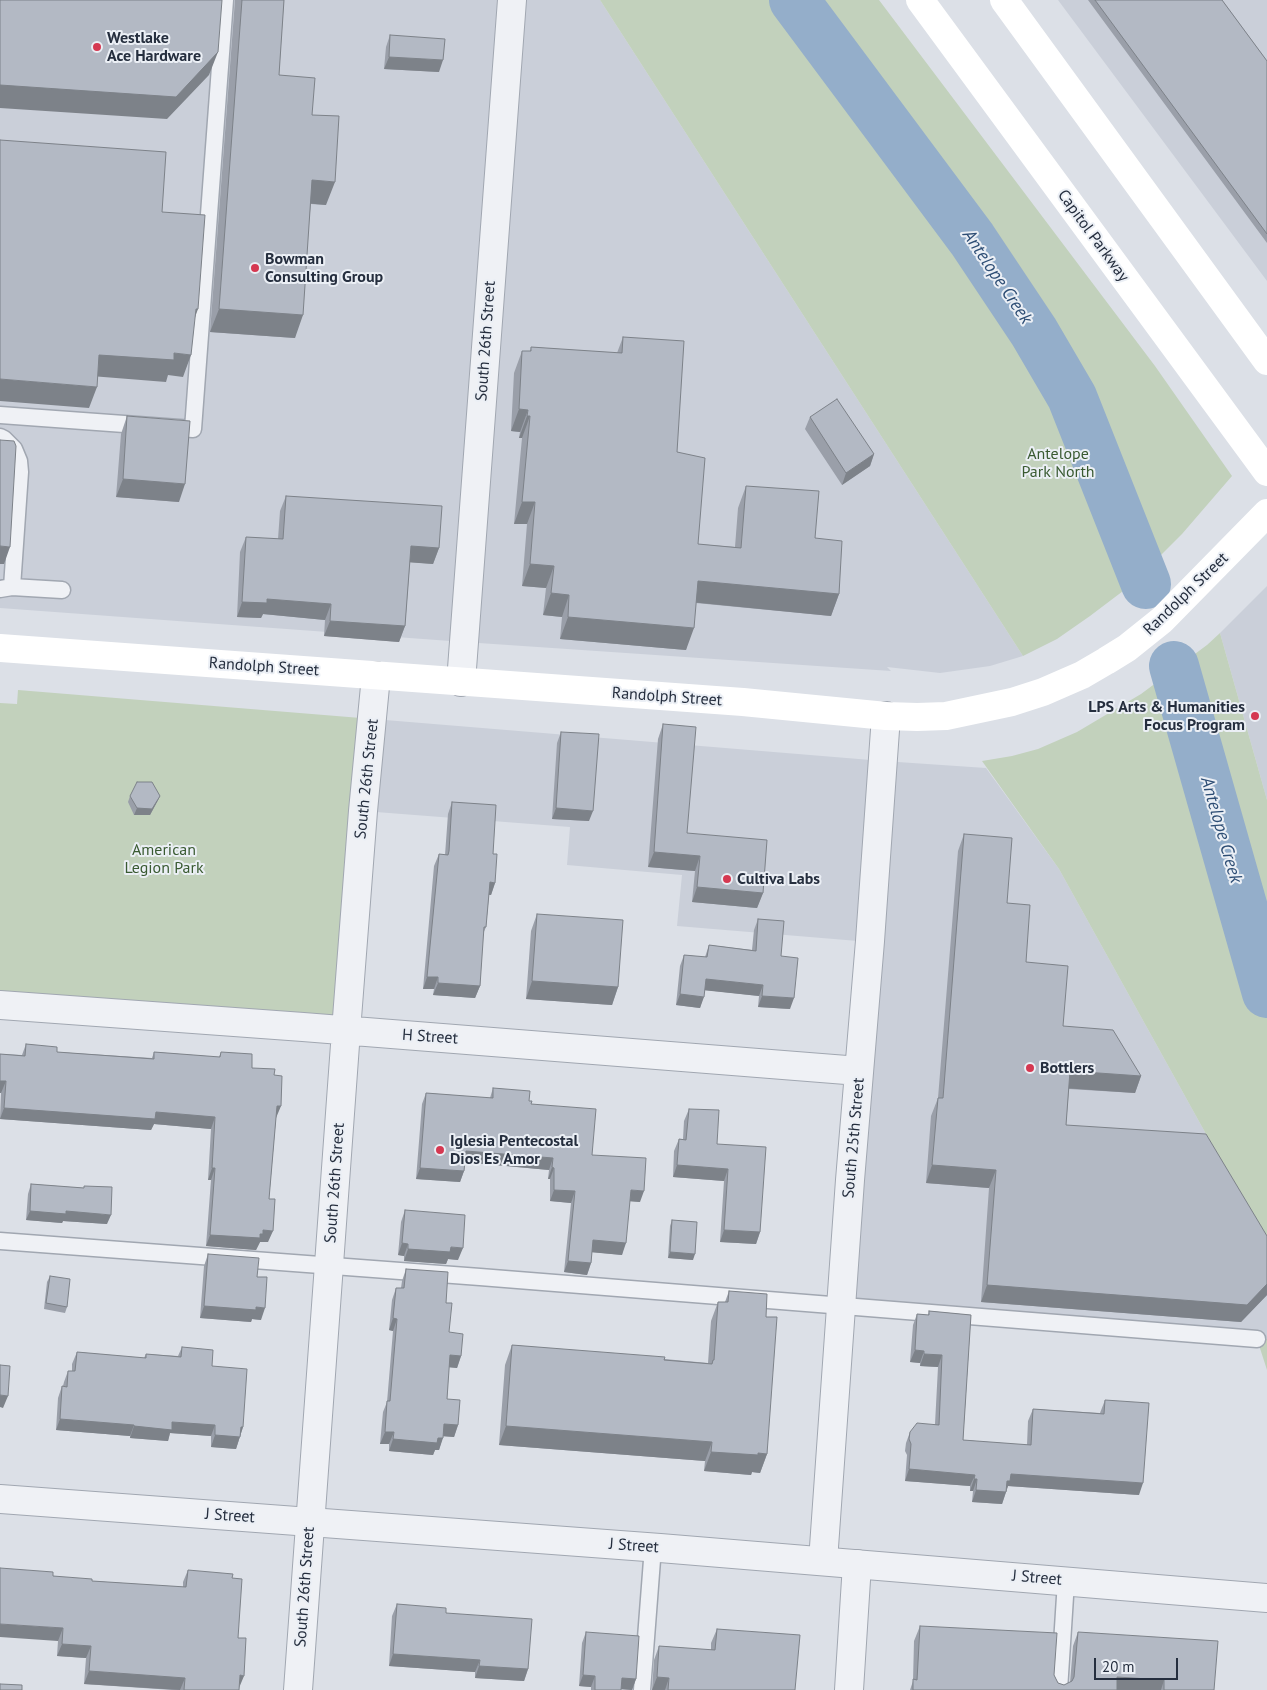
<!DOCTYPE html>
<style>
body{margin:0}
#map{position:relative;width:1267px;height:1690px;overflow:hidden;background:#dce0e7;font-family:"PT Sans",sans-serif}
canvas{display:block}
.scale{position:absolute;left:1094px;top:1658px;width:84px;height:22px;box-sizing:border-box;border:2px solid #252e3e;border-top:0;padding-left:6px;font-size:15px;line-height:18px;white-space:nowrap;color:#252e3e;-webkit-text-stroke:4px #ebeff5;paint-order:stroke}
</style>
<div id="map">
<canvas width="1267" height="1690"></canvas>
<div class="scale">20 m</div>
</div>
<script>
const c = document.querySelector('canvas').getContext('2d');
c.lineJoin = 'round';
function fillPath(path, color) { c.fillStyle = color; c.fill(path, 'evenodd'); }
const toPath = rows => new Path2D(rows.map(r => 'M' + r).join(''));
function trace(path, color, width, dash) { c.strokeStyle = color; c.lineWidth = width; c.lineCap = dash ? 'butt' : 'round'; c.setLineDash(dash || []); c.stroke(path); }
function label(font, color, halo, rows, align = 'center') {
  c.font = font + ' "PT Sans",sans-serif'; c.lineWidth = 4; c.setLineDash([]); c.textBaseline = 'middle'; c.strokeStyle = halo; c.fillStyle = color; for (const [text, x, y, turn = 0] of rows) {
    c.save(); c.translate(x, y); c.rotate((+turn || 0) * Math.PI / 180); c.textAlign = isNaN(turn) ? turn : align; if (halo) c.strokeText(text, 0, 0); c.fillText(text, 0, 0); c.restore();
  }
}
fillPath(toPath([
 [0,0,600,0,1023,656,990,666,940,673,887,667,891,671,464,642,0,608],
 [1058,0,1267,0,1267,281],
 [1267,586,1267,800,1220,633],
 [373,719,883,761,986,768,1059,869,1267,1244,1267,1339,841,1305,870,942,677,926,682,875,567,865,570,827,363,811]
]), '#cacfd9');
fillPath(toPath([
 [600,0,879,0,1155,366,1232,476,1182,534,1131,585,1090,616,1057,639,1023,656],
 [1220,633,1267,800,1267,1244,1059,869,982,761,1012,756,1038,749,1077,732,1141,694,1207,645],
 [18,690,373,719,346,1031,0,1005,0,703,17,704],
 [1257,1339,1267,1339,1267,1370]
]), '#c2d1bc');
trace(toPath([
 [794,0,972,239,1034,332,1072,397,1146,584],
 [1174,666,1267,993]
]), '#94aeca', 50);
const service = toPath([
 [0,415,193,429,225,0],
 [0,437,4,439,14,449,19,461,20,472,12,587],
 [0,589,12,587,62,590],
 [0,1241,480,1277,1257,1339],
 [642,1690,653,1547],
 [1059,1690,1066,1581]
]);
const minor = toPath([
 [461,682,512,0],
 [0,1005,303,1027,859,1071],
 [823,1561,850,1180,870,941,886,716],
 [298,1690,346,1031,363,811,376,676],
 [849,1690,857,1564]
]);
const tertiary = toPath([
 [0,1499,660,1548,1267,1598]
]);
trace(service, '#a1a7b1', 19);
trace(minor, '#a1a7b1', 30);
trace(tertiary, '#a1a7b1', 30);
trace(service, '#eff1f5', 16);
trace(minor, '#eff1f5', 28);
trace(tertiary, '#eff1f5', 28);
trace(toPath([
 [920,0,1267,472],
 [1004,0,1267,361],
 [0,648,743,702,886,716,917,717,946,716,1012,702,1043,692,1082,675,1106,661,1127,648,1162,620,1267,513]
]), '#fff', 28);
fillPath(toPath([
 [235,0,284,0,279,75,312,115,326,205,311,204,295,338,210,332],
 [1088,0,1222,0,1267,61,1267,243],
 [390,35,439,72,384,69,386,47],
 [623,337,677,452,698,544,735,547,738,508,746,486,815,538,839,594,831,616,696,603,686,650,560,639,562,617,543,615,546,588,522,586,527,524,514,524,522,438,519,438,520,432,511,431,514,373,522,351,530,351,531,347,617,353],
 [127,416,179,502,116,497,121,434],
 [810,417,874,454,870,466,842,485,805,429],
 [286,496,439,548,433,564,410,562,405,626,399,642,324,636,325,620,263,614,261,618,237,617,240,552,246,537,278,539,280,511],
 [663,724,687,833,763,893,757,908,692,902,695,871,648,867,658,739],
 [561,732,589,821,552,819,557,743],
 [130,796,160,796,157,802,150,815,134,815,128,802],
 [452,802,493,854,495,883,491,895,489,895,486,927,483,934,480,986,475,998,433,995,434,989,423,989,434,866,439,854,445,855,448,814],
 [964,834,1007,903,1026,962,1063,1026,1141,1076,1135,1093,1069,1089,1066,1125,1267,1236,1267,1295,1241,1322,981,1302,989,1188,926,1183,931,1116,938,1098,958,851],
 [537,914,618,987,612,1005,526,999,531,931],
 [758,919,781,956,790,1009,758,1007,759,996,705,990,700,1008,676,1005,680,966,684,955,705,957,709,945,752,950,754,930],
 [26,1044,57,1052,152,1058,154,1052,219,1057,221,1052,252,1068,274,1075,276,1118,269,1199,268,1242,260,1242,256,1250,206,1246,211,1180,208,1180,211,1129,154,1124,151,1130,0,1119,1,1093,0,1054,22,1055],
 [493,1088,529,1101,531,1104,592,1155,640,1202,630,1201,622,1255,592,1252,591,1263,587,1275,564,1272,571,1203,550,1201,550,1179,548,1179,549,1170,465,1162,464,1171,460,1182,416,1179,422,1104,426,1093,490,1098],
 [689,1109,717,1144,760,1232,756,1244,720,1242,724,1181,673,1177,674,1151,679,1139,683,1139,684,1121],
 [31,1184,84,1188,84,1186,107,1224,63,1221,62,1223,26,1220,28,1194],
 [405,1210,458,1260,448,1259,446,1264,404,1261,404,1256,398,1255,401,1222],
 [672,1220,693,1260,668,1258,670,1226],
 [208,1254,257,1277,261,1320,252,1319,251,1322,200,1318,204,1266],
 [406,1269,446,1303,449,1332,461,1356,457,1368,449,1367,447,1399,458,1425,454,1437,443,1436,439,1450,435,1450,433,1455,389,1451,389,1444,380,1444,383,1412,387,1402,393,1331,389,1330,392,1300,396,1288,401,1288,402,1281],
 [50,1276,67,1307,65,1313,44,1309,47,1282],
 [729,1291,766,1317,767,1454,760,1473,752,1472,751,1475,704,1471,705,1461,499,1445,505,1365,512,1345,708,1363,711,1321,718,1302,725,1302],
 [929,1311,971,1315,963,1440,1027,1445,1028,1421,1033,1409,1100,1413,1105,1400,1139,1495,1008,1486,1002,1504,972,1502,973,1491,970,1491,970,1486,905,1481,907,1455,905,1451,906,1443,910,1432,935,1424,938,1367,920,1366,920,1363,910,1362,913,1325,917,1314,928,1315],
 [182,1347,212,1366,243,1427,236,1449,211,1447,211,1436,170,1433,168,1441,130,1438,130,1436,56,1430,58,1398,62,1386,63,1386,64,1382,68,1371,72,1371,72,1364,77,1352,144,1358,146,1354,178,1356],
 [188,1570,232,1578,238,1638,239,1690,173,1690,84,1684,86,1658,57,1656,58,1641,53,1576,92,1581,183,1587,183,1582],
 [397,1604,446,1613,528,1669,524,1681,475,1678,475,1672,389,1666,392,1616],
 [920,1626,1054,1675,1058,1683,1064,1685,1070,1683,1073,1646,1078,1632,1214,1690,910,1690,913,1681,914,1641],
 [717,1629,795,1690,652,1690,654,1660,659,1646,711,1650,711,1643],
 [586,1632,636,1679,632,1690,621,1689,621,1690,591,1690,591,1687,579,1686,582,1643]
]), '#9a9fa9');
fillPath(toPath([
 [218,52,209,75,167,119,0,108,0,85],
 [389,57,443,60,439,72,384,69],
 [312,180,335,182,326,205,304,203],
 [196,309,198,309,190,331],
 [219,309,303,315,295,338,210,332],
 [174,353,191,355,183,377,168,375,166,382,91,376,99,355],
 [0,379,97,387,89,408,0,401],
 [519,409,528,410,520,432,511,431],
 [527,416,530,416,522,438,519,438],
 [874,454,870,466,842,485,846,473],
 [123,479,185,484,179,502,116,497],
 [522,502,535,502,527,524,514,524],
 [0,546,10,547,4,564,0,564],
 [411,546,439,548,433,564,405,562],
 [530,564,554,566,546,588,522,586],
 [698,581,839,594,831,616,690,602],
 [551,593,569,595,562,617,543,615],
 [267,599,331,604,325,620,263,614,261,618,237,617,242,602],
 [568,617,694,628,686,650,560,639],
 [330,621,405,626,399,642,324,636],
 [160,796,157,802,150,815,134,815,137,808],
 [556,808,593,811,589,821,552,819],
 [654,852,700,856,695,871,648,867],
 [490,882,495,883,491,895,485,894],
 [697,887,763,893,757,908,692,902],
 [427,977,438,977,434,989,423,989],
 [706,979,763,985,759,996,702,990],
 [532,981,618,987,612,1005,526,999],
 [438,983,480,986,475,998,433,995],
 [680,994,704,997,700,1008,676,1005],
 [762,996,794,998,790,1009,758,1007],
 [1070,1071,1141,1076,1135,1093,1063,1088],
 [0,1081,6,1081,1,1093,0,1093],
 [277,1106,281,1106,276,1118,272,1117],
 [4,1108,156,1112,215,1117,211,1129,154,1124,151,1130,0,1119],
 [466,1151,553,1158,549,1170,462,1162],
 [677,1165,728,1169,724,1181,673,1177],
 [932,1165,996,1170,989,1188,926,1183],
 [552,1167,554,1168,550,1179,548,1179],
 [212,1168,215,1168,211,1180,208,1180],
 [420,1168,464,1171,460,1182,416,1179],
 [554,1190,575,1191,571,1203,550,1201],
 [631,1190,644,1191,640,1202,626,1201],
 [30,1211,66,1211,111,1215,107,1224,63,1221,62,1223,26,1220],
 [263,1230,273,1231,268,1242,260,1242,256,1250,206,1246,210,1235],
 [724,1230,760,1232,756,1244,720,1242],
 [593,1240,626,1243,622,1255,589,1252],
 [402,1243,408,1244,404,1256,398,1255],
 [451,1247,463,1248,458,1260,448,1259,446,1264,404,1261,408,1249],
 [670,1252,695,1254,693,1260,668,1258],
 [568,1261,591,1263,587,1275,564,1272],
 [1267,1284,1267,1295,1241,1322,981,1302,987,1285],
 [204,1306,256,1307,265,1308,261,1320,252,1319,251,1322,200,1318],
 [393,1318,397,1319,393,1331,389,1330],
 [915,1350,924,1351,920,1363,910,1362],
 [924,1354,942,1355,938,1367,920,1366],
 [450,1355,461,1356,457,1368,446,1367],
 [0,1395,8,1396,3,1408,0,1407],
 [60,1419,134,1425,130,1436,56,1430],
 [172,1422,215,1425,211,1436,170,1433,168,1441,130,1438,134,1426],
 [444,1424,458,1425,454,1437,440,1436],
 [506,1426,712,1442,705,1461,499,1445],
 [241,1427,243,1427,236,1449,211,1447,215,1435],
 [385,1432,394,1432,389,1444,380,1444],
 [438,1438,443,1438,439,1450,435,1450,433,1455,389,1451,393,1439],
 [711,1452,758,1453,767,1454,760,1473,752,1472,751,1475,704,1471],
 [909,1469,975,1475,970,1486,905,1481],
 [1011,1474,1143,1483,1139,1495,1008,1486,1002,1504,972,1502,976,1490,1007,1481],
 [974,1479,977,1479,973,1491,970,1491],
 [0,1624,63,1628,58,1641,0,1637],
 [62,1644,91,1646,86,1658,57,1656],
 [393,1654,480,1660,475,1672,389,1666],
 [479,1666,528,1669,524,1681,475,1678],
 [89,1671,185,1678,180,1690,84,1684],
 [240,1675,244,1676,239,1688],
 [583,1675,595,1676,591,1687,579,1686],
 [657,1677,669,1678,665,1690,652,1690],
 [1117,1677,1164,1680,1161,1690,1113,1690],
 [622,1678,636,1679,632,1690,618,1689]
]), '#7d8289');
const building = toPath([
 [0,0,222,0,218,52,176,97,0,85,0,0],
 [242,0,284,0,279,75,315,78,312,115,339,116,335,182,312,180,303,315,219,309,242,0],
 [1095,0,1222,0,1267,61,1267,234,1095,0],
 [390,35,445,39,443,60,389,57,390,35],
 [0,140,166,152,162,212,205,215,198,309,196,309,191,355,174,353,174,360,99,355,97,387,0,379,0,140],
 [623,337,684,341,677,452,705,458,698,544,741,548,746,486,819,491,815,538,842,541,839,594,698,581,694,628,568,617,569,595,551,593,554,566,530,564,535,502,522,502,530,416,527,416,528,410,519,409,522,351,531,351,531,347,622,353,623,337],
 [837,399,874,454,846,473,810,417,837,399],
 [127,416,190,421,185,484,123,479,127,416],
 [0,440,14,441,16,446,10,547,0,546,0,440],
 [286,496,442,506,439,548,411,546,405,626,330,621,331,604,267,599,267,603,242,602,246,537,283,539,286,496],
 [663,724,696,727,687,833,767,840,763,893,697,887,700,856,654,852,663,724],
 [561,732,599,734,593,811,556,808,561,732],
 [137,782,152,782,160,796,152,809,137,808,130,796,137,782],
 [452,802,496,805,493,854,497,854,495,883,490,882,486,927,484,927,480,986,438,983,438,977,427,977,439,854,448,855,449,851,452,802],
 [964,834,1012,838,1007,903,1030,905,1026,962,1068,966,1063,1026,1113,1030,1141,1076,1070,1071,1066,1125,1206,1134,1267,1236,1267,1284,1247,1305,987,1285,996,1170,932,1165,938,1098,943,1098,964,834],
 [537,914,623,920,618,987,532,981,537,914],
 [758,919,784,921,781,956,798,958,794,998,762,996,763,985,706,979,704,997,680,994,684,955,707,957,709,945,756,951,758,919],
 [26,1044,57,1047,57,1052,154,1059,154,1052,220,1057,221,1052,252,1054,252,1068,275,1069,274,1075,282,1076,281,1106,277,1106,269,1199,275,1199,273,1231,263,1230,263,1234,260,1234,260,1238,210,1235,215,1168,212,1168,215,1117,156,1112,155,1119,4,1108,6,1081,0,1081,0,1054,25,1056,26,1044],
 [493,1088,530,1091,529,1101,532,1101,531,1104,596,1109,592,1155,646,1158,644,1191,631,1190,626,1243,593,1240,591,1263,568,1261,575,1191,554,1190,554,1168,552,1167,553,1158,466,1151,464,1171,420,1168,426,1093,493,1098,493,1088],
 [689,1109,719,1110,717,1144,766,1147,760,1232,724,1230,728,1169,677,1165,679,1139,686,1140,689,1109],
 [31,1184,84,1188,84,1186,112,1187,111,1215,66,1211,66,1214,30,1211,31,1184],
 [405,1210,465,1215,463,1248,451,1247,450,1252,408,1249,408,1244,402,1243,405,1210],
 [672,1220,697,1222,695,1254,670,1252,672,1220],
 [208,1254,259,1258,257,1277,267,1277,265,1308,256,1307,256,1310,204,1306,208,1254],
 [406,1269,448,1272,446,1303,452,1303,449,1332,463,1334,461,1356,450,1355,447,1399,460,1400,458,1425,444,1424,443,1438,438,1438,437,1443,393,1439,394,1432,385,1432,387,1401,390,1401,397,1319,393,1318,396,1288,404,1288,406,1269],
 [50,1276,70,1279,67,1307,46,1303,50,1276],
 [729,1291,767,1294,766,1317,777,1317,767,1454,758,1453,758,1455,711,1452,712,1442,506,1426,512,1345,665,1357,664,1360,712,1364,713,1360,714,1360,718,1302,728,1302,729,1291],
 [929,1311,971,1315,963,1440,1031,1445,1033,1409,1104,1414,1105,1400,1149,1403,1143,1483,1011,1474,1010,1481,1007,1481,1006,1492,976,1490,977,1479,974,1479,975,1475,909,1469,911,1444,909,1439,910,1432,917,1423,939,1425,942,1355,924,1354,924,1351,915,1350,917,1314,929,1315,929,1311],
 [182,1347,213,1350,212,1366,247,1369,243,1427,241,1427,240,1437,215,1435,215,1425,172,1422,172,1430,134,1426,134,1425,60,1419,62,1386,67,1387,68,1371,75,1371,77,1352,146,1358,146,1354,181,1357,182,1347],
 [0,1365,10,1366,8,1396,0,1395,0,1365],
 [0,1568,53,1572,53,1576,92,1579,92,1581,186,1587,188,1570,233,1574,232,1578,242,1579,238,1638,246,1638,244,1676,240,1675,239,1690,184,1690,185,1678,89,1671,91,1646,62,1644,63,1628,0,1624,0,1568],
 [397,1604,446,1608,446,1613,532,1619,528,1669,479,1666,480,1660,393,1654,397,1604],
 [920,1626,1057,1633,1054,1675,1058,1683,1064,1685,1072,1681,1074,1677,1078,1632,1218,1641,1214,1690,1164,1690,1164,1680,1117,1677,1117,1690,913,1690,913,1679,917,1680,920,1626],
 [717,1629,800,1635,795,1690,668,1690,669,1678,657,1677,659,1646,715,1650,717,1629],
 [586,1632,639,1636,636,1679,622,1678,621,1690,595,1690,595,1676,583,1675,586,1632],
 [0,1684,22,1685,22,1690,0,1690,0,1684]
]);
fillPath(building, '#b3b9c4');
trace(building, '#7d8289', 1);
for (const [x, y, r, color] of [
 [97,47,5,"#d53851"],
 [255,268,5,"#d53851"],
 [1255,716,5,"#d53851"],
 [727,879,5,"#d53851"],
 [1030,1068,5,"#d53851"],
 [440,1150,5,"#d53851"]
]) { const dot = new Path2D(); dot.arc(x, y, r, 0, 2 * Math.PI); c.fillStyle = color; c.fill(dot); trace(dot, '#ebeff5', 2); }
label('bold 16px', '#252e3e', '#ebeff5', [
 ["Westlake",107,38],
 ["Ace Hardware",107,56],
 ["Bowman",265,259],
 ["Consulting Group",265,277],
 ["LPS Arts & Humanities",1245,707,"right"],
 ["Focus Program",1245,725,"right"],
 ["Cultiva Labs",737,879],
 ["Bottlers",1040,1068],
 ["Iglesia Pentecostal",450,1141],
 ["Dios Es Amor",450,1159]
], 'left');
label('16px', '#252e3e', '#ebeff5', [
 ["Capitol Parkway",1093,236,54],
 ["South 26th Street",486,341,-86],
 ["Randolph Street",1186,594,-44],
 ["Randolph Street",264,667,4],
 ["Randolph Street",667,697,4],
 ["South 26th Street",367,779,-84],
 ["H Street",430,1037,4],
 ["South 25th Street",854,1138,-85],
 ["South 26th Street",335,1183,-86],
 ["J Street",230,1516,4],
 ["J Street",634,1546,4],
 ["J Street",1037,1578,5],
 ["South 26th Street",305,1587,-86]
]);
label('16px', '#395a31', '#ebeff5', [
 ["Antelope",1058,454],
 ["Park North",1058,472],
 ["American",164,850],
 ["Legion Park",164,868]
]);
label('italic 18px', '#2d4d74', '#ebeff5', [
 ["Antelope Creek",997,277,56],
 ["Antelope Creek",1221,830,74]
]);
</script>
